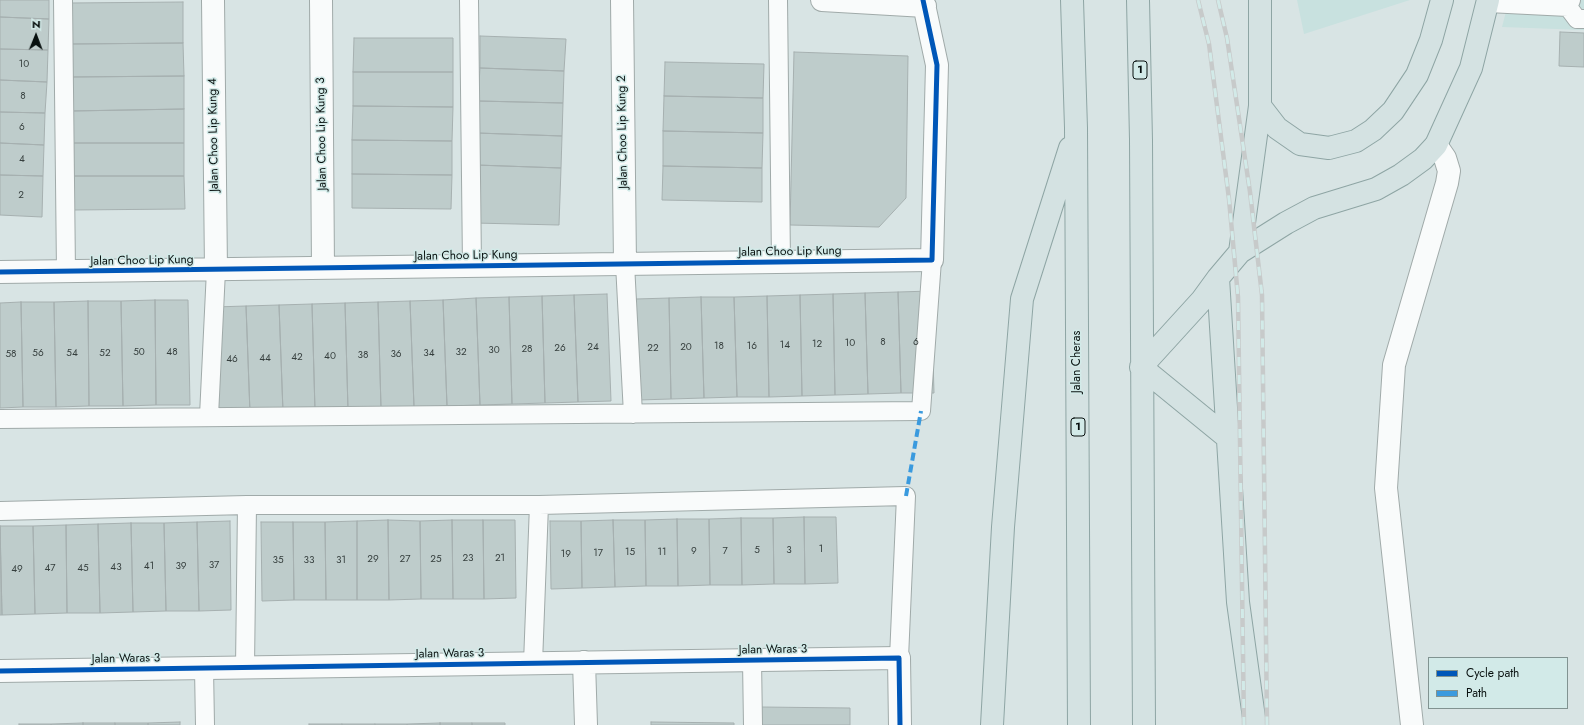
<!DOCTYPE html>
<style>
body{margin:0}
#map{position:relative;width:1584px;height:725px;overflow:hidden;background:#d8e4e4;font-family:Jost,sans-serif}
canvas{display:block}
.legend{position:absolute;left:1428px;top:657px;width:140px;height:52px;box-sizing:border-box;background:#d2eae8;border:1px solid #819391;margin:0;padding:5px 7px;list-style:none;font-size:12px;color:#08100f}
.legend li{display:flex;align-items:center;gap:8px;height:20px}
.legend b{width:20px;border:1px solid #819391}
.north{position:absolute;left:16px;top:16px;width:40px;height:40px;-webkit-text-stroke:3px #d2eae8;paint-order:stroke;rotate:1deg;font-size:11px;font-weight:700;line-height:16px;text-align:center;color:#08100f}
.north::after{content:'';display:block;margin:auto;width:14px;height:18px;background:#08100f;clip-path:polygon(50% 0,100% 100%,50% 72%,0 100%)}
</style>
<div id="map">
<canvas width="1584" height="725"></canvas>
<ul class="legend">
<li><b style="height:5px;background:#0057b8"></b>Cycle path</li>
<li><b style="height:5px;background:#3a9ade"></b>Path</li>
</ul>
<div class="north">N</div>
</div>
<script>
const c = document.querySelector('canvas').getContext('2d');
c.lineJoin = 'round';
function fillPath(path, color) { c.fillStyle = color; c.fill(path, 'evenodd'); }
const toPath = rows => new Path2D(rows.map(r => 'M' + r).join(''));
function trace(path, color, width, dash) { c.strokeStyle = color; c.lineWidth = width; c.lineCap = dash ? 'butt' : 'round'; c.setLineDash(dash || []); c.stroke(path); }
function label(font, color, halo, rows, align = 'center') {
  c.font = font + ' Jost,sans-serif'; c.lineWidth = 3; c.setLineDash([]); c.textBaseline = 'middle'; c.strokeStyle = halo; c.fillStyle = color; for (const [text, x, y, turn = 0] of rows) {
    c.save(); c.translate(x, y); c.rotate((+turn || 0) * Math.PI / 180); c.textAlign = isNaN(turn) ? turn : align; if (halo) c.strokeText(text, 0, 0); c.fillText(text, 0, 0); c.restore();
  }
}
fillPath(toPath([
 [1297,0,1410,0,1304,34],
 [1509,0,1584,0,1584,30,1502,27]
]), '#c8e1df');
const building = toPath([
 [0,0,49,0,49,19,0,17,0,0],
 [183,2,183,43,71,44,70,3,183,2],
 [0,17,49,19,48,50,0,49,0,17],
 [1560,32,1584,33,1584,67,1559,66,1560,32],
 [480,36,566,39,564,71,480,68,480,36],
 [354,38,453,38,453,72,353,72,354,38],
 [183,43,184,76,71,77,71,44,183,43],
 [0,49,48,50,47,82,0,80,0,49],
 [794,52,908,56,906,198,879,227,790,225,794,52],
 [665,62,764,64,763,98,664,96,665,62],
 [480,68,564,71,563,103,478,101,480,68],
 [353,72,453,72,453,107,353,106,353,72],
 [184,76,184,109,71,111,71,77,184,76],
 [0,80,47,82,45,113,0,112,0,80],
 [664,96,763,98,763,133,663,131,664,96],
 [478,101,563,103,562,136,477,133,478,101],
 [353,106,453,107,452,141,352,140,353,106],
 [184,109,184,143,71,143,71,111,184,109],
 [0,112,45,113,44,145,0,143,0,112],
 [663,131,763,133,762,168,663,166,663,131],
 [477,133,562,136,561,168,476,165,477,133],
 [352,140,452,141,452,175,352,174,352,140],
 [0,143,44,145,43,176,0,175,0,143],
 [71,143,184,143,184,176,72,176,71,143],
 [476,165,561,168,559,225,474,223,476,165],
 [663,166,762,168,762,202,662,200,663,166],
 [352,174,452,175,451,209,352,208,352,174],
 [0,175,43,176,42,217,0,215,0,175],
 [72,176,184,176,185,209,72,210,72,176],
 [931,291,934,393,901,393,898,292,931,291],
 [898,292,901,393,868,394,865,293,898,292],
 [865,293,868,394,835,395,833,294,865,293],
 [607,294,611,401,578,402,574,295,607,294],
 [833,294,835,395,802,396,800,295,833,294],
 [574,295,578,402,545,403,542,296,574,295],
 [800,295,802,396,769,397,767,296,800,295],
 [542,296,545,403,512,404,509,297,542,296],
 [767,296,769,397,737,397,734,297,767,296],
 [509,297,512,404,480,405,476,298,509,297],
 [701,297,704,398,671,399,669,298,701,297],
 [701,297,734,297,737,397,704,398,701,297],
 [476,298,480,405,447,406,443,300,476,298],
 [669,298,671,399,638,400,636,299,669,298],
 [155,300,188,300,190,405,156,405,155,300],
 [155,300,156,405,123,406,121,301,155,300],
 [443,300,447,406,414,407,410,301,443,300],
 [88,301,89,406,56,407,54,302,88,301],
 [88,301,121,301,123,406,89,406,88,301],
 [410,301,414,407,381,408,378,302,410,301],
 [21,302,23,407,0,408,0,303,21,302],
 [21,302,54,302,56,407,23,407,21,302],
 [378,302,381,408,348,410,345,303,378,302],
 [345,303,348,410,315,411,312,304,345,303],
 [312,304,315,411,283,412,279,305,312,304],
 [279,305,283,412,250,413,246,306,279,305],
 [246,306,250,413,217,414,214,307,246,306],
 [804,517,836,517,838,583,805,584,804,517],
 [804,517,805,584,774,584,773,518,804,517],
 [741,518,773,518,774,584,742,585,741,518],
 [741,518,742,585,710,585,709,519,741,518],
 [677,519,709,519,710,585,678,586,677,519],
 [677,519,678,586,646,586,645,520,677,519],
 [388,520,420,521,421,599,389,600,388,520],
 [388,520,389,600,357,600,357,521,388,520],
 [452,520,483,520,484,599,453,599,452,520],
 [452,520,453,599,421,599,420,521,452,520],
 [483,520,515,520,516,598,484,599,483,520],
 [613,520,645,520,646,586,615,587,613,520],
 [613,520,615,587,582,588,581,521,613,520],
 [230,521,231,610,199,611,197,522,230,521],
 [357,521,357,600,326,600,325,522,357,521],
 [550,521,581,521,582,588,551,589,550,521],
 [197,522,199,611,166,611,164,523,197,522],
 [261,522,293,522,294,600,262,601,261,522],
 [293,522,325,522,326,600,294,600,293,522],
 [131,523,164,523,166,611,133,612,131,523],
 [131,523,133,612,100,613,98,524,131,523],
 [98,524,100,613,67,613,66,525,98,524],
 [66,525,67,613,35,614,33,526,66,525],
 [0,526,2,615,0,615,0,526],
 [0,526,33,526,35,614,2,615,0,526],
 [760,707,850,708,850,725,759,725,760,707],
 [180,722,180,725,148,725,148,723,180,722],
 [651,722,734,723,734,725,651,725,651,722],
 [83,723,83,725,51,725,51,724,83,723],
 [83,723,115,723,115,725,83,725,83,723],
 [115,723,148,723,148,725,115,725,115,723],
 [440,723,440,725,407,725,407,724,440,723],
 [440,723,472,723,472,725,440,725,440,723],
 [472,723,505,723,505,725,472,725,472,723],
 [19,724,51,724,51,725,19,725,19,724],
 [309,724,342,724,342,725,309,725,309,724],
 [342,724,375,724,375,725,342,725,342,724],
 [375,724,407,724,407,725,375,725,375,724]
]);
fillPath(building, '#becccb');
trace(building, '#a6b0b0', 1);
const service = toPath([
 [63,0,66,272],
 [469,0,472,266],
 [778,0,781,262],
 [1488,3,1568,7,1571,0],
 [1568,7,1577,19,1584,19],
 [625,264,633,414],
 [209,416,216,270],
 [0,419,921,411,932,260],
 [0,511,247,505,539,505,906,496,899,658],
 [752,660,753,725],
 [533,663,539,505],
 [245,667,247,505],
 [204,668,205,725]
]);
const minor = toPath([
 [213,0,216,270],
 [321,0,323,268],
 [622,0,625,264],
 [822,0,925,6],
 [0,272,932,260,937,65,923,0],
 [584,662,586,725],
 [0,671,899,658,900,725],
 [1412,725,1386,488,1394,365,1447,183,1449,171,1445,158,1436,145]
]);
const trunk = toPath([
 [1072,0,1076,128,1079,725],
 [1138,0,1141,140,1144,725],
 [1260,106,1277,128,1300,144,1329,148,1356,141,1373,130,1393,111,1417,75,1431,40,1442,0],
 [1240,252,1260,106,1260,0],
 [1218,278,1238,602,1255,725],
 [1141,367,1202,300,1218,278,1240,252,1286,223,1314,208,1376,189,1401,175,1423,159,1436,145,1471,68,1488,0],
 [1141,367,1228,438],
 [992,725,1003,527,1022,299,1070,148]
]);
trace(service, '#a0aaa9', 20);
trace(minor, '#a0aaa9', 24);
trace(trunk, '#8ea5a4', 24);
trace(service, '#f9fbfb', 18);
trace(minor, '#f9fbfb', 22);
trace(trunk, '#d4e2e2', 22);
const rail = toPath([
 [1198,0,1209,44,1229,199,1238,297,1244,725],
 [1218,0,1227,38,1250,192,1262,295,1267,725]
]);
trace(rail, '#c7caca', 4.5);
trace(rail, '#d2eae8', 3, [9]);
trace(toPath([
 [906,496,921,411]
]), '#3a9ade', 4, [8, 4]);
trace(toPath([
 [0,272,932,260,937,65,923,0],
 [0,671,899,658,900,725]
]), '#0057b8', 5);
label('10px', '#363f3e', null, [
 ["10",24,65],
 ["8",23,97],
 ["6",22,128],
 ["4",22,160],
 ["2",21,196],
 ["8",883,343],
 ["6",916,343],
 ["10",850,344],
 ["12",817,345],
 ["14",785,346],
 ["18",719,347],
 ["16",752,347],
 ["24",593,348],
 ["20",686,348],
 ["26",560,349],
 ["22",653,349],
 ["28",527,350],
 ["30",494,351],
 ["50",139,353],
 ["48",172,353],
 ["32",461,353],
 ["56",38,354],
 ["54",72,354],
 ["52",105,354],
 ["34",429,354],
 ["58",11,355],
 ["36",396,355],
 ["38",363,356],
 ["40",330,357],
 ["42",297,358],
 ["44",265,359],
 ["46",232,360],
 ["1",821,550],
 ["5",757,551],
 ["3",789,551],
 ["9",694,552],
 ["7",725,552],
 ["15",630,553],
 ["11",662,553],
 ["17",598,554],
 ["19",566,555],
 ["23",468,559],
 ["21",500,559],
 ["29",373,560],
 ["27",405,560],
 ["25",436,560],
 ["35",278,561],
 ["33",309,561],
 ["31",341,561],
 ["37",214,566],
 ["41",149,567],
 ["39",181,567],
 ["43",116,568],
 ["47",50,569],
 ["45",83,569],
 ["49",17,570]
]);
for (const [x, y, w] of [
 [1140,70,14],
 [1078,427,14]
]) { const box = new Path2D(); box.roundRect(x - w / 2, y - 9, w, 18, 3); c.fillStyle = '#d2eae8'; c.fill(box); trace(box, '#08100f', 1); }
label('bold 11px', '#08100f', null, [
 ["1",1140,70],
 ["1",1078,427]
]);
label('12px', '#08100f', '#d2eae8', [
 ["Jalan Choo Lip Kung 2",623,132,-91],
 ["Jalan Choo Lip Kung 3",322,134,-91],
 ["Jalan Choo Lip Kung 4",214,135,-91],
 ["Jalan Choo Lip Kung",790,252,-1],
 ["Jalan Choo Lip Kung",466,256,-1],
 ["Jalan Choo Lip Kung",142,261,-1],
 ["Jalan Cheras",1077,362,-90],
 ["Jalan Waras 3",773,650,-1],
 ["Jalan Waras 3",450,654,-1],
 ["Jalan Waras 3",126,659,-1]
]);
</script>
